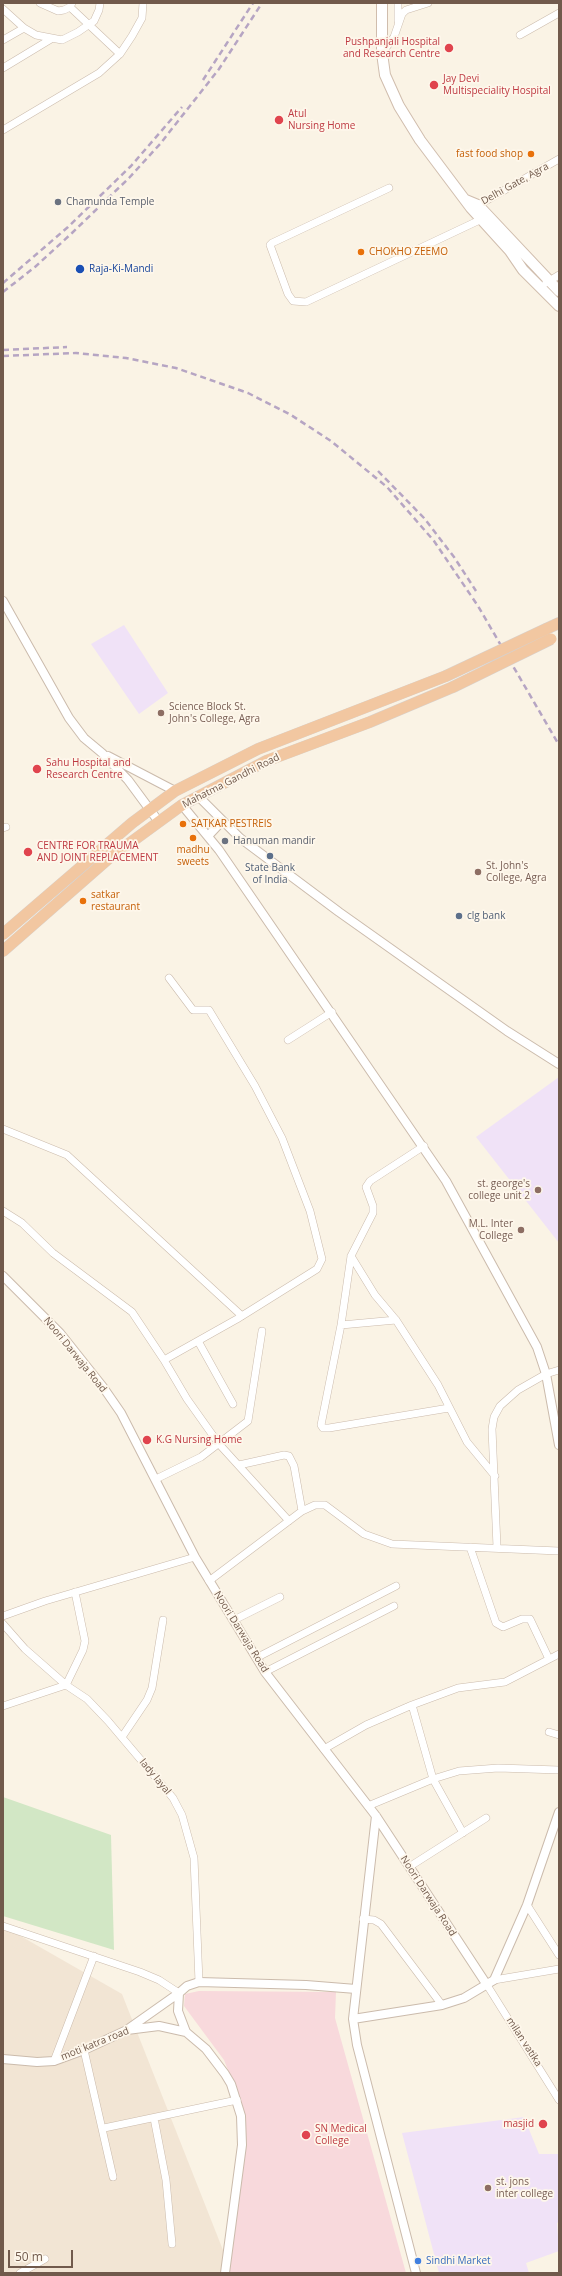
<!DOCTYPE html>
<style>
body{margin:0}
#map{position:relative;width:562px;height:2276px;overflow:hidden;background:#faf3e5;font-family:"Open Sans",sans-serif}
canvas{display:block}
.frame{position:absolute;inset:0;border:4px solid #715a4c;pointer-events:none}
.scale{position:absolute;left:8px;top:2250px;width:65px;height:18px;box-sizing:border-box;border:2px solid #715a4c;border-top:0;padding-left:5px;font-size:12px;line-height:14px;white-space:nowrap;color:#715a4c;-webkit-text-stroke:3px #fef7eb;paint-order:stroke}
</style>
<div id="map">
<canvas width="562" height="2276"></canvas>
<div class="frame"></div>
<div class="scale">50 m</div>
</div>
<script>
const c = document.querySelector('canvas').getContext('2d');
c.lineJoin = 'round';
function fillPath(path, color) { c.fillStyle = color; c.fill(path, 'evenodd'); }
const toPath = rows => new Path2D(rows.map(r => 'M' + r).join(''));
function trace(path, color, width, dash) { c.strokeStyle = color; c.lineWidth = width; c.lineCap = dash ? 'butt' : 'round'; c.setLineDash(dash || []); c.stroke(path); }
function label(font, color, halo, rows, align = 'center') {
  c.font = font + ' "Open Sans",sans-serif'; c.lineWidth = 3.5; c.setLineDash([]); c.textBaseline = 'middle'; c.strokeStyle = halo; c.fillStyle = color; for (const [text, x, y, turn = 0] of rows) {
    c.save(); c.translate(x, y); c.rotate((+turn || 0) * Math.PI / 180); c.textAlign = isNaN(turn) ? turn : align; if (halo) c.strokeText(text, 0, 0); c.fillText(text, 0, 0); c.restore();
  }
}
fillPath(toPath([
 [3,1926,122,1994,232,2273,3,2273]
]), '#f2e5d4');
fillPath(toPath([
 [124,625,168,693,139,714,91,644],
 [559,1077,559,1243,476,1137],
 [524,2117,539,2154,559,2154,559,2222,557,2223,559,2251,526,2263,529,2273,439,2273,402,2133]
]), '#f0e2f7');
fillPath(toPath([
 [199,1991,336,1992,335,2018,406,2273,228,2273,245,2154,244,2111,224,2060,184,2006,185,1994]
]), '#f8d9dc');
fillPath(toPath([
 [3,1797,111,1835,114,1950,3,1916]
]), '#d2e7c5');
const minor = toPath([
 [40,3,58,11,64,10,70,7,72,3],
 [70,7,120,54],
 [3,9,24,28,36,35,62,40,78,32,94,21,99,10,100,3],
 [398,21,398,3],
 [520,35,559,13],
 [3,40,24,28],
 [382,53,394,37,402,14,406,10,428,3],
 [3,68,51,39],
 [3,130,99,73,120,54,132,36,142,18,143,3],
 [389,188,272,243,270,245,288,294,293,301,306,302,484,218],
 [475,207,559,159],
 [546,283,559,275],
 [3,828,6,827],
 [288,1040,332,1012],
 [3,1129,67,1155,242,1316],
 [424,1146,370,1181,366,1187,373,1206,373,1213,351,1256,341,1325,321,1425,323,1428,329,1428,449,1408],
 [3,1211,22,1223,53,1253,132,1312,164,1360,187,1399,219,1444,289,1521],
 [351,1256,375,1295,396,1320,438,1385,467,1442,495,1476],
 [341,1325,396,1320],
 [198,1341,233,1404],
 [164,1360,237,1319,317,1269,322,1259,310,1211,282,1138,255,1086,209,1010,193,1010,169,978],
 [239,1465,284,1455,289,1456,294,1466,302,1511],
 [156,1479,201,1457,248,1421,262,1331],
 [470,1547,496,1623,503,1627,522,1619,530,1619,549,1659],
 [497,1547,492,1429,494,1417,500,1406,518,1390,546,1374,559,1370],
 [209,1581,302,1511,315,1505,325,1505,364,1534,392,1544,559,1551],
 [3,1616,45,1601,195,1557],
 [234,1620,280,1597],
 [3,1624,25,1649,66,1685,87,1699,108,1721,173,1798,182,1815,194,1858,199,1982],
 [256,1658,396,1586],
 [265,1672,394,1606],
 [412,1705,433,1779,463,1833],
 [3,1706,66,1685,83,1650,85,1641,75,1592],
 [549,1732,559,1735],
 [122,1737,147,1700,152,1688,163,1620],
 [324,1749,366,1725,412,1705,458,1688,505,1682,559,1654],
 [368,1806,433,1779,459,1771,498,1768,559,1770],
 [409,1867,486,1818],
 [527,1905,559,1955],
 [363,1919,374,1920,381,1924,442,2005],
 [3,1926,140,1972,159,1980,179,1993],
 [494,1980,559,1969],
 [487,1985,559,2100],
 [84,2050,113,2177],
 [54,2061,94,1956],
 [154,2118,166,2180,172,2244],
 [104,2128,237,2100],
 [20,2273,45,2259]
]);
const tertiary = toPath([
 [3,601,69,718,84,738,102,753,128,780,159,822],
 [108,756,175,791],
 [198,796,240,838,339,912,507,1031,559,1064],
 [182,805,219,850,446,1181,537,1347,546,1374,559,1445],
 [208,836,222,821],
 [3,1276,60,1333,103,1387,121,1413,195,1557,265,1672,376,1816,487,1985],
 [376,1816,353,2019,357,2045,416,2273],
 [353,2019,442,2005,464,1998,494,1980,527,1905,559,1812],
 [128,2029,179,1993],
 [3,2059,37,2062,54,2061,84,2050,127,2030,159,2026,186,2032],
 [225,2273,242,2145,241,2116,231,2084,225,2074,206,2049,186,2032,178,2011,179,1993,187,1986,199,1982,306,1985,356,1989]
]);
const secondary = toPath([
 [382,3,382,53,385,75,399,106,420,140,471,208,510,251,523,270,559,306],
 [466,200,478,205,559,291]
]);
const trunk = toPath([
 [546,629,559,623],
 [3,934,132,823,175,791,258,749,446,676],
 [3,951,108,859,182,805,266,761,370,722,453,687]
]);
trace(minor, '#cbbbac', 8);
trace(tertiary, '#cbbbac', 10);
trace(secondary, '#d0bdad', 12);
trace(trunk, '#d7d1cd', 12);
trace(minor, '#fff', 7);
trace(tertiary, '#fff', 8);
trace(secondary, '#fff', 10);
trace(trunk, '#f2c7a1', 11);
trace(toPath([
 [203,80,253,3],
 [3,283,68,227,131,166,182,107],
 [3,292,35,267,72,233,129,178,160,144,219,69,262,3],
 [3,350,67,347],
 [3,356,76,353,126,358,176,368,248,393,291,415,331,441,387,487,434,541,478,606,559,745],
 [378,471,424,518,454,557,476,591]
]), '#b6a5c3', 2.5, [6, 4]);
const trunkBridge = toPath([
 [446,676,546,629],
 [453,687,551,639]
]);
trace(trunkBridge, '#d7d1cd', 12, []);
trace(trunkBridge, '#f2c7a1', 11);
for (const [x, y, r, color] of [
 [449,48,5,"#e0444e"],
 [434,85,5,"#e0444e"],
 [279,120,5,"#e0444e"],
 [531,154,4,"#e8710a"],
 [58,202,4,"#6b7280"],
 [361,252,4,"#e8710a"],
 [80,269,5,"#1a4fb4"],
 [161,713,4,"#8d6e63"],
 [37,769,5,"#e0444e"],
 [183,824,4,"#e8710a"],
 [193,838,4,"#e8710a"],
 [225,841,4,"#6b7280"],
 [28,852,5,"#e0444e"],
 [270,856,4,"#5c6f8a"],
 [478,872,4,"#8d6e63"],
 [83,901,4,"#e8710a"],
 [459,916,4,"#5c6f8a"],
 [538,1190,4,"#8d6e63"],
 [521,1230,4,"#8d6e63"],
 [147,1440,5,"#e0444e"],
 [543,2124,5,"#e0444e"],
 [306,2135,5,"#e0444e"],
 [488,2188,4,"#8d6e63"],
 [418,2261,4,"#3f7fe0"]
]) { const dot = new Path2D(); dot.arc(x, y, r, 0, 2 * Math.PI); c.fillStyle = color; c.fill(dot); trace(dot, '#fef7eb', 1.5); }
label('10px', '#be3a42', '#fef7eb', [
 ["Pushpanjali Hospital",440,42,"right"],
 ["and Research Centre",440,54,"right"],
 ["Jay Devi",443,79],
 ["Multispeciality Hospital",443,91],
 ["Atul",288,114],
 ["Nursing Home",288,126],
 ["Sahu Hospital and",46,763],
 ["Research Centre",46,775],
 ["CENTRE FOR TRAUMA",37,846],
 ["AND JOINT REPLACEMENT",37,858],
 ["K.G Nursing Home",156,1440],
 ["masjid",534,2124,"right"],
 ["SN Medical",315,2129],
 ["College",315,2141]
], 'left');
label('10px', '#c56008', '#fef7eb', [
 ["fast food shop",523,154,"right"],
 ["CHOKHO ZEEMO",369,252],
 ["SATKAR PESTREIS",191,824],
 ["madhu",193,850,"center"],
 ["sweets",193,862,"center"],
 ["satkar",91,895],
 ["restaurant",91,907]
], 'left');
label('10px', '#715a4c', '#fef7eb', [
 ["Delhi Gate, Agra",515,184,-29],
 ["Mahatma Gandhi Road",231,781,-27],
 ["Noori Darwaja Road",75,1355,51],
 ["Noori Darwaja Road",241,1632,58],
 ["lady layal",155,1777,50],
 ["Noori Darwaja Road",428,1896,57],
 ["milan vatika",524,2042,57],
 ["moti katra road",95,2044,-22]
]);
label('10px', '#5b616d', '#fef7eb', [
 ["Chamunda Temple",66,202],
 ["Hanuman mandir",233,841]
], 'left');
label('10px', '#164399', '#fef7eb', [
 ["Raja-Ki-Mandi",89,269]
], 'left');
label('10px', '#785e54', '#fef7eb', [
 ["Science Block St.",169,707],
 ["John's College, Agra",169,719],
 ["St. John's",486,866],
 ["College, Agra",486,878],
 ["st. george's",530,1184,"right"],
 ["college unit 2",530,1196,"right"],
 ["M.L. Inter",513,1224,"right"],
 ["College",513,1236,"right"],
 ["st. jons",496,2182],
 ["inter college",496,2194]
], 'left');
label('10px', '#4e5e75', '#fef7eb', [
 ["State Bank",270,868],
 ["of India",270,880],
 ["clg bank",467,916,"left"]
]);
label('10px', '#366cbe', '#fef7eb', [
 ["Sindhi Market",426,2261]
], 'left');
</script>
